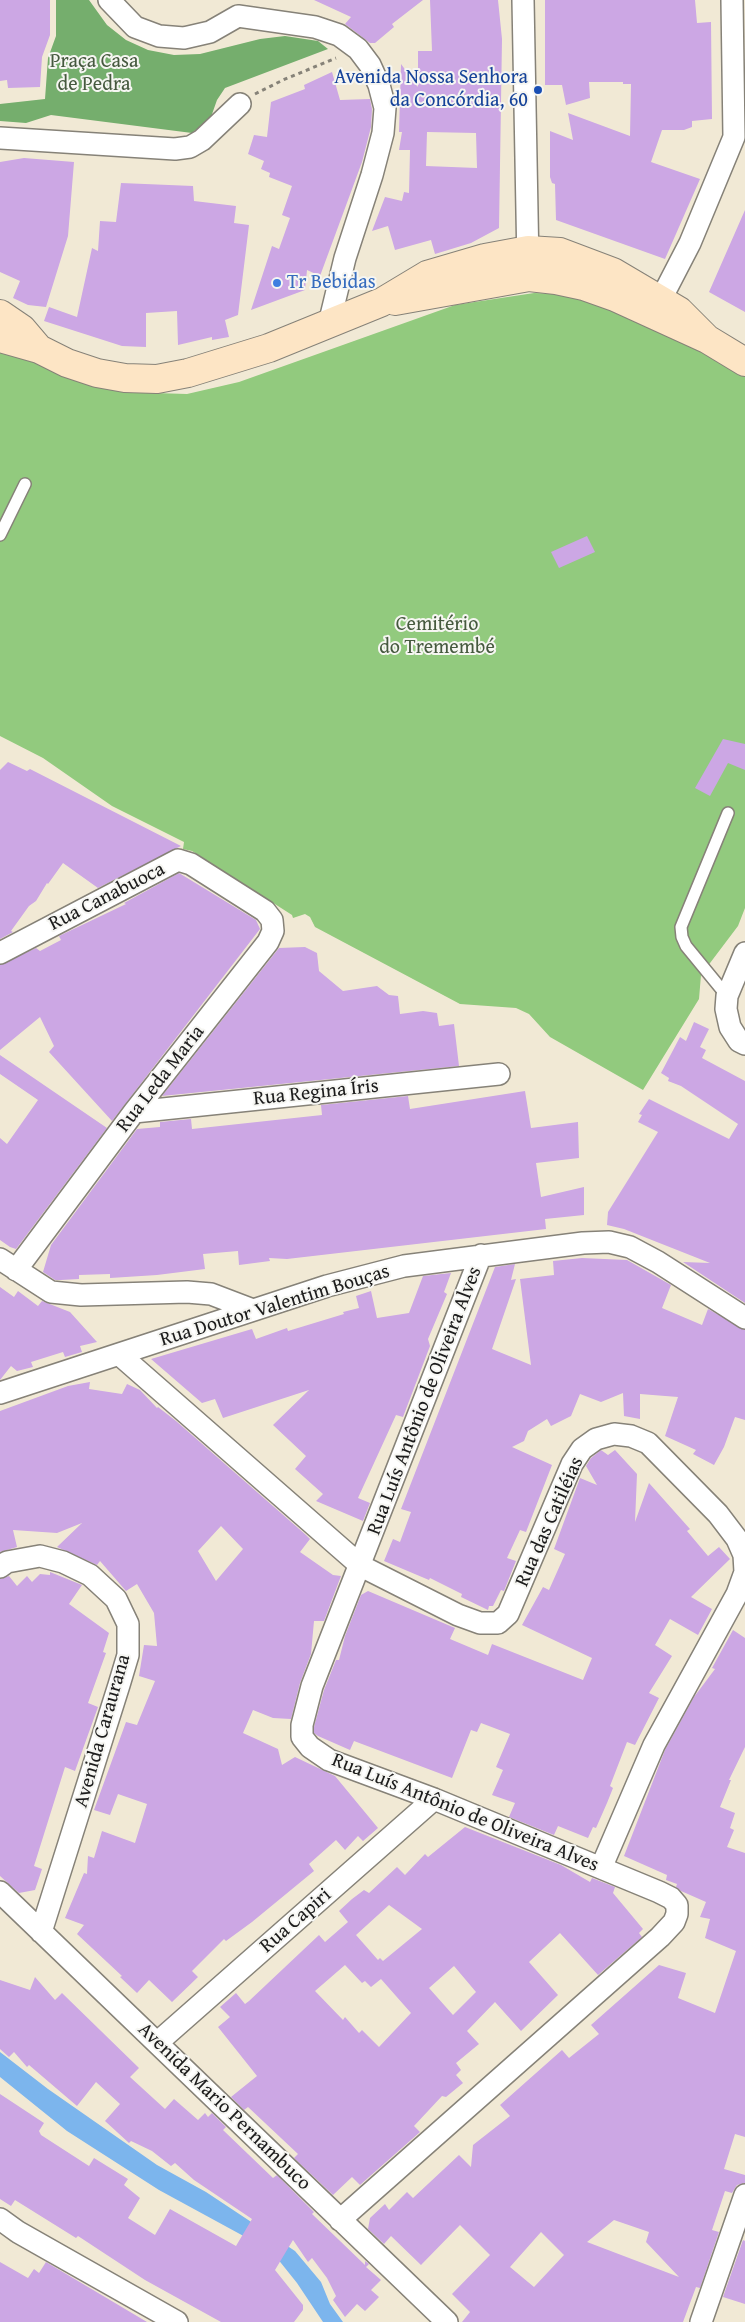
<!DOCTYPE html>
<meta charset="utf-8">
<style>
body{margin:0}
canvas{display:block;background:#f1e9d5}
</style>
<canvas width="745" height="2322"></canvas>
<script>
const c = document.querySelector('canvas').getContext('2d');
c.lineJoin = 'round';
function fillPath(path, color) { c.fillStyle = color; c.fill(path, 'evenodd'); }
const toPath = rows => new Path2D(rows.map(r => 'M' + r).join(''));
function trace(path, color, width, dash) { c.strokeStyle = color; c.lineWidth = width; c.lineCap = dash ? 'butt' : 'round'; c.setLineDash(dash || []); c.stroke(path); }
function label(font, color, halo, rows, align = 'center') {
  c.font = font + ' "Gentium Book Plus",serif'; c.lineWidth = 4; c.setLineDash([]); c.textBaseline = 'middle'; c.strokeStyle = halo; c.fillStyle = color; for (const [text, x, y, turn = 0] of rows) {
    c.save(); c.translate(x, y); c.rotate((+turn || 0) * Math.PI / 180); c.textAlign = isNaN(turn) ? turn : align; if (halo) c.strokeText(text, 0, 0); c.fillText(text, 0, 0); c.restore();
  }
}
fillPath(toPath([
 [534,293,562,294,592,299,672,333,745,376,745,908,738,926,701,975,699,999,643,1090,550,1037,529,1014,516,1008,460,1004,315,927,310,917,305,914,293,918,292,915,192,851,183,849,184,842,112,806,43,758,0,736,0,346,155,393,187,394,239,382,455,305]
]), '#92ca7e');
fillPath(toPath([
 [56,0,89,0,107,25,126,40,148,50,174,55,200,54,260,39,285,36,318,41,328,49,225,88,217,100,211,117,192,133,51,115,26,123,0,121,0,104,45,99,48,58,56,36]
]), '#75ae6d');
fillPath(toPath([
 [0,2052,48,2089,157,2165,206,2192,295,2251,321,2282,330,2304,343,2322,323,2322,297,2283,277,2258,249,2239,159,2190,67,2131,0,2077]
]), '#7cb5ed');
fillPath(toPath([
 [0,0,50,0,50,35,42,57,40,87,8,88,7,80,0,81],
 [314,0,423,0,392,24,394,27,375,43,370,43,345,24,351,17],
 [430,0,498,0,502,39,499,228,471,243,435,254,431,240,395,250,388,226,372,231,385,197,402,201,404,192,409,193,410,150,399,150,402,132,399,132,401,64,418,87,418,51,432,51],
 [427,132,476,133,477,168,426,166],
 [545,0,695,0,697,23,711,22,712,119,692,121,692,127,684,130,662,130,651,162,700,179,665,259,556,220,555,184,552,183,550,177,550,131,573,140,568,113,630,136,631,84,623,84,623,82,589,82,590,98,566,105,562,85,545,85],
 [332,72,340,100,370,99,372,109,371,127,362,162,320,276,307,270,305,290,251,310,272,246,279,249,290,218,282,215,292,186,269,177,270,173,261,169,264,161,248,154,254,135,267,137,271,102,305,89,304,85],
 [24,158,74,162,68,236,46,307,28,305,13,298,20,281,0,272,0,162],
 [121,183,193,186,194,201,236,206,234,223,249,225,238,315,225,320,229,337,212,340,212,337,178,345,177,311,146,313,146,347,122,346,44,321,49,307,77,317,92,248,98,251,100,221,116,222],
 [745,210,745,312,709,292],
 [587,536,595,552,559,568,551,552],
 [723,739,745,744,745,770,728,763,710,796,695,788],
 [8,762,27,771,30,769,181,846,98,888,63,863,48,884,47,883,36,901,29,906,11,931,13,932,0,939,0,770],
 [179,873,256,920,260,929,112,1121,49,1052,54,1046,40,1017,0,1050,0,965,36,948,40,951,61,940,59,936,126,904,124,903],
 [305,947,317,953,319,971,343,991,377,986,389,995,398,996,400,1014,423,1011,437,1013,439,1026,454,1024,459,1066,162,1096,279,948],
 [694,1022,709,1029,700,1047,706,1050,702,1058,745,1081,745,1303,683,1262,710,1263,624,1229,607,1225,608,1212,658,1132,638,1122,642,1115,639,1114,649,1099,729,1139,738,1124,681,1086,668,1081,669,1078,661,1073,680,1037,686,1041],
 [0,1055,107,1128,16,1249,10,1247,0,1240,0,1138,7,1144,38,1100,0,1074],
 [525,1091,531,1128,578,1122,579,1158,536,1163,541,1197,584,1187,584,1215,545,1219,546,1229,287,1259,269,1258,270,1261,239,1265,238,1251,203,1254,205,1269,157,1275,110,1278,110,1274,79,1275,79,1279,61,1280,55,1280,43,1272,51,1245,137,1129,160,1127,160,1122,191,1119,192,1129,322,1115,321,1105,408,1096,410,1109],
 [582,1258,627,1260,671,1285,662,1308,702,1325,708,1309,745,1330,745,1420,735,1417,724,1447,714,1465,693,1454,696,1450,665,1436,678,1397,640,1394,640,1419,624,1416,623,1393,601,1402,580,1394,571,1416,551,1426,547,1419,528,1431,524,1441,512,1447,552,1465,526,1532,520,1530,507,1558,516,1561,504,1591,501,1590,493,1606,489,1606,488,1610,461,1597,462,1594,430,1578,429,1580,384,1561,393,1539,400,1542,411,1512,401,1509,495,1267,515,1264,511,1280,516,1279,492,1349,531,1365,520,1279,554,1275,553,1261],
 [451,1273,444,1292,447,1294,428,1339,430,1346,403,1417,396,1415,358,1498,370,1503,363,1521,316,1501,323,1494,295,1469,306,1456,273,1425,309,1390,223,1418,215,1399,202,1403,151,1359,252,1329,256,1339,287,1328,288,1331,344,1314,343,1312,359,1308,356,1296,371,1291,377,1318,409,1313,423,1276],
 [0,1287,14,1297,18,1291,38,1306,42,1301,70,1312,97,1342,80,1346,82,1352,65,1357,63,1352,31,1362,33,1367,17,1371,11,1366,0,1380],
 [90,1382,89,1389,122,1394,127,1384,140,1390,157,1408,158,1407,176,1421,306,1535,310,1539,300,1552,333,1575,341,1576,324,1621,314,1621,311,1654,300,1683,291,1719,273,1718,253,1710,243,1733,278,1749,282,1765,295,1757,335,1776,378,1828,363,1841,358,1836,345,1850,336,1840,309,1864,314,1871,252,1922,226,1941,224,1939,192,1971,198,1977,172,2002,149,1980,137,1993,120,1977,122,1976,77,1934,84,1925,65,1918,84,1873,87,1874,88,1856,94,1858,102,1831,135,1843,147,1804,118,1794,110,1815,94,1810,126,1722,137,1725,155,1681,139,1676,144,1645,157,1646,154,1613,137,1584,126,1591,100,1561,97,1565,57,1547,82,1523,57,1533,13,1530,17,1547,0,1552,0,1411,68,1386],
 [221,1526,243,1549,216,1581,198,1551],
 [601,1450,608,1455,615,1450,637,1474,635,1522,649,1483,690,1529,687,1531,708,1556,719,1547,730,1559,691,1597,712,1609,698,1635,670,1619,655,1645,672,1656,649,1693,659,1698,635,1745,627,1742,610,1786,613,1788,607,1803,596,1828,593,1827,588,1838,558,1826,554,1835,509,1817,515,1803,492,1795,503,1770,496,1767,510,1734,481,1723,477,1732,471,1730,452,1778,354,1741,350,1750,318,1736,314,1733,314,1727,324,1690,336,1660,339,1660,345,1636,361,1595,368,1591,455,1628,450,1639,488,1655,492,1644,583,1680,592,1658,522,1625,543,1587,549,1590,565,1554,554,1549,580,1478,597,1485,586,1466,591,1458],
 [50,1572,82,1585,69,1604,109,1633,103,1652,106,1653,88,1703,98,1707,75,1771,65,1767,34,1866,42,1869,35,1890,19,1893,0,1876,0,1579,9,1576,17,1586,27,1576,32,1582,40,1574,50,1575],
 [733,1630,745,1638,745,1747,729,1780,731,1780,720,1807,735,1813,730,1828,734,1830,727,1847,745,1853,745,2137,735,2134,724,2169,745,2175,745,2183,737,2185,732,2193,725,2191,712,2230,719,2232,700,2288,696,2287,683,2322,462,2322,470,2312,452,2294,490,2255,460,2225,421,2265,391,2236,384,2244,368,2229,370,2218,385,2204,389,2210,407,2192,413,2198,459,2155,471,2167,473,2145,510,2116,500,2105,562,2050,569,2058,599,2034,591,2025,659,1965,686,1973,678,1998,715,2013,736,1951,705,1938,710,1919,700,1917,706,1902,681,1891,676,1887,677,1884,666,1880,667,1875,624,1856,665,1750,694,1697,715,1669,712,1668],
 [614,2220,649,2232,646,2242,679,2277,587,2242],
 [541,2232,564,2255,534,2287,510,2267],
 [465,1827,561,1865,590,1882,592,1878,615,1887,613,1893,643,1929,639,1933,642,1937,598,1975,560,1933,529,1962,558,1995,521,2031,495,2002,467,2031,479,2044,456,2063,461,2070,456,2075,463,2083,446,2097,442,2096,414,2126,420,2132,360,2185,352,2177,333,2195,294,2158,298,2154,248,2107,244,2110,231,2097,257,2076,218,2027,230,2017,220,2007,236,1993,245,2004,249,2001,319,1935,325,1942,348,1922,339,1911,352,1899,364,1890,369,1893,397,1867,405,1875,425,1854,428,1857],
 [389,1905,422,1929,383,1961,380,1958,378,1960,356,1935],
 [345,1965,362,1983,365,1981,371,1987,381,1979,411,2013,379,2047,362,2030,359,2033,345,2017,343,2020,315,1991],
 [454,1966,476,1992,453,2015,429,1988],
 [35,1977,55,2000,62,1993,139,2068,130,2077,165,2109,174,2099,198,2120,205,2113,208,2117,212,2113,226,2127,223,2130,273,2178,277,2175,314,2212,312,2214,365,2265,365,2261,369,2264,366,2267,381,2280,371,2290,379,2297,365,2311,357,2304,345,2317,333,2300,336,2296,327,2278,312,2258,308,2262,293,2240,275,2270,303,2305,303,2310,294,2322,221,2322,145,2280,78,2236,76,2238,15,2200,11,2206,0,2199,0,2094,44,2123,39,2131,41,2135,89,2166,94,2158,128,2179,124,2185,140,2198,128,2218,155,2235,170,2209,236,2246,252,2219,194,2180,175,2163,171,2166,152,2151,131,2141,129,2143,105,2121,120,2104,96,2082,77,2106,29,2065,27,2067,14,2052,9,2057,0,2049,0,1980,30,1990],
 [743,2240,745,2241,745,2304,723,2297],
 [0,2262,28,2278,34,2269,39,2273,46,2262,147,2322,0,2322]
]), '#cca7e4');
const service = toPath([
 [0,535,25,484],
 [727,996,686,946,682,937,681,927,728,813]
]);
const minor = toPath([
 [109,0,135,27,159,36,184,38,210,32,238,16,315,27,339,35,358,49,370,65,379,85,385,108,383,133,372,175,345,258,329,324],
 [523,0,528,265],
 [0,138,175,149,190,147,202,140,240,104],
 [661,299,690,243,734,137,732,0],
 [0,953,178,860,191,864,265,911,272,920,273,931,268,942,134,1112,16,1270],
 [745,953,727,996,726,1009,730,1027,739,1041,745,1044],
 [134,1112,499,1074],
 [0,1259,51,1292,81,1295,187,1292,211,1294,253,1310],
 [120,1355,361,1566,458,1615,480,1623,498,1623,508,1614,572,1464,582,1449,596,1439,614,1434,631,1436,648,1443,718,1514,737,1539,744,1555,745,1572,737,1594,654,1745,601,1868],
 [0,1393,327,1286,404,1266,583,1243,609,1242,630,1247,658,1262,745,1318],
 [0,1567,7,1562,40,1556,63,1562,90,1575,116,1599,128,1624,128,1655,119,1685,41,1932],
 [0,1892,447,2322],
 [158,2042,434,1799],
 [0,2219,18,2232,177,2322],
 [340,2220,660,1937,674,1922,677,1914,677,1905,671,1898,659,1892,434,1799,329,1760,310,1747,302,1737,302,1725,312,1686,481,1255],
 [701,2322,745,2195]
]);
const secondary = toPath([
 [395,301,529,277,556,280,584,286,615,297,707,339,745,362],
 [0,314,22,329,39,349],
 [0,338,39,349,67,363,97,373,125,378,157,379,188,373,269,348,382,302,427,275,485,258,528,250,560,252,613,272,679,311,707,339]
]);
trace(service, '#868278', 14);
trace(minor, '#868278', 24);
trace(secondary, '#868278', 30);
trace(toPath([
 [255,94,283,80,336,58]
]), '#868278', 3, [4, 4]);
trace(service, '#fff', 11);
trace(minor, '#fff', 21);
trace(secondary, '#fde5c5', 28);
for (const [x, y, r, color] of [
 [538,90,5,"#1a4fb4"],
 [277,283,5,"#3f7fe0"]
]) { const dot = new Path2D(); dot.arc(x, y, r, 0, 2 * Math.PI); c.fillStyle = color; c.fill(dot); trace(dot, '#f6f6f2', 2); }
label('20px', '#45593e', '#f6f6f2', [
 ["Praça Casa",94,62],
 ["de Pedra",94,85],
 ["Cemitério",437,625],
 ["do Tremembé",437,648]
]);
label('20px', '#164399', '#f6f6f2', [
 ["Avenida Nossa Senhora",528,78],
 ["da Concórdia, 60",528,101]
], 'right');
label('20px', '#366cbe', '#f6f6f2', [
 ["Tr Bebidas",287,283]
], 'left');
label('20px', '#1c1c1c', '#f6f6f2', [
 ["Rua Canabuoca",107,897,-27],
 ["Rua Leda Maria",161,1079,-52],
 ["Rua Regina Íris",316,1093,-6],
 ["Rua Doutor Valentim Bouças",275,1306,-17],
 ["Rua Luís Antônio de Oliveira Alves",425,1401,-69],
 ["Rua das Catiléias",550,1522,-66],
 ["Avenida Caraurana",103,1731,-74],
 ["Rua Luís Antônio de Oliveira Alves",465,1813,22],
 ["Rua Capiri",296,1921,-41],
 ["Avenida Mario Pernambuco",224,2107,44]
]);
</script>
